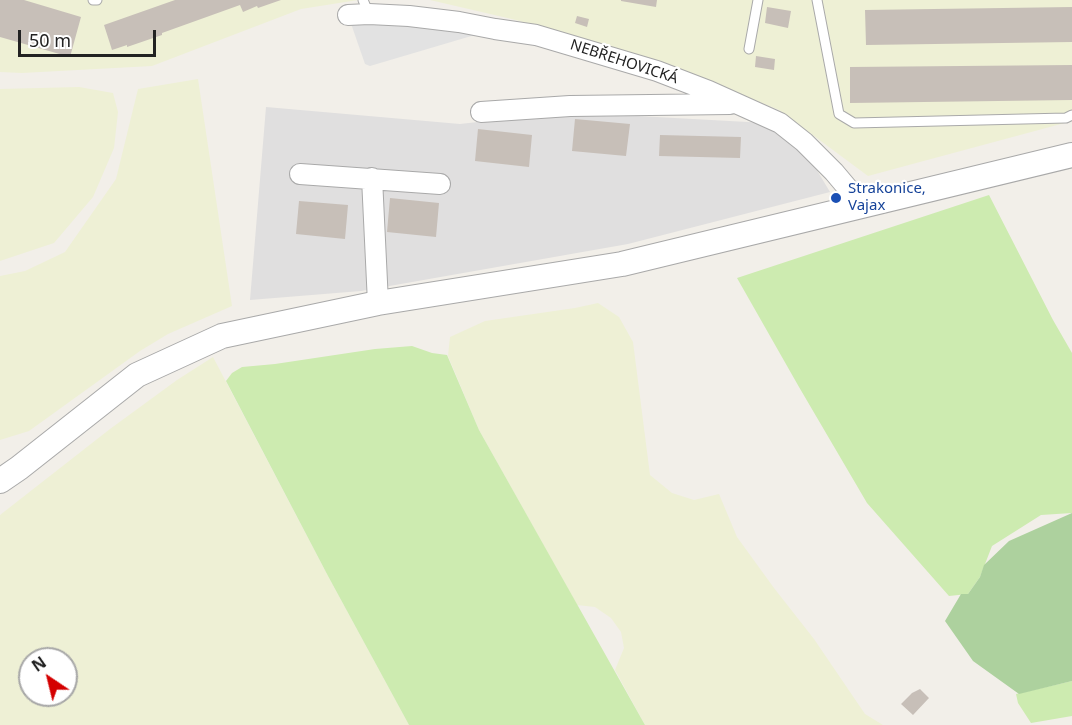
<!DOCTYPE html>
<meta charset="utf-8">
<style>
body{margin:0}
#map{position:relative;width:1072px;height:725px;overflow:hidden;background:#f2efe9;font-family:"Noto Sans",sans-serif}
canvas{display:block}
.north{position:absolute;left:18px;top:647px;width:60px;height:60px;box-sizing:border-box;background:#fff;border:2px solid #a7a7a7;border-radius:50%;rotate:325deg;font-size:16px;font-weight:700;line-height:24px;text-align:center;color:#222}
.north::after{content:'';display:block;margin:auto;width:21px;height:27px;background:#d40000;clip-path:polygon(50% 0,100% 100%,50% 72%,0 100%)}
.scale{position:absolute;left:18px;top:30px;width:138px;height:27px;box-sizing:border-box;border:3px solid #222;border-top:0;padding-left:8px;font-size:18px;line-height:21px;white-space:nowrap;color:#222;-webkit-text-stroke:4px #fff;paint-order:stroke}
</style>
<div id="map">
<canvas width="1072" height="725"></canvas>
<div class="north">N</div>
<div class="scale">50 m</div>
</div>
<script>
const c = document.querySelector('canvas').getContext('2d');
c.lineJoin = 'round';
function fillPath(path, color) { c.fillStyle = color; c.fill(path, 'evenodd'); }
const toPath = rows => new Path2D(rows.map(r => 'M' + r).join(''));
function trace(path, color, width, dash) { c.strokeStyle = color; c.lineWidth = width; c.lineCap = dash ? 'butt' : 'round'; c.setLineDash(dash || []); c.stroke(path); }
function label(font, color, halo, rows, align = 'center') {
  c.font = font + ' "Noto Sans",sans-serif'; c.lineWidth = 4.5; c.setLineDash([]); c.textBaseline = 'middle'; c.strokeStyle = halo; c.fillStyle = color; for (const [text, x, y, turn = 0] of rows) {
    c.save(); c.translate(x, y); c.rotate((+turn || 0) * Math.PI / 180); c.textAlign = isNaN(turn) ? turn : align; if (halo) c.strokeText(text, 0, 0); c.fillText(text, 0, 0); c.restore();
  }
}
fillPath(toPath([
 [266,107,460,124,565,112,766,123,812,162,830,192,628,244,361,291,250,300]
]), '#e0dfdf');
fillPath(toPath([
 [0,0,358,0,301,9,152,66,22,73,0,72],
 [430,0,1072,0,1072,121,868,176,779,110,655,60,516,20],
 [198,79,232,306,168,334,140,351,29,431,0,440,0,276,25,271,65,252,116,179,138,89],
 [79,87,113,93,118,112,114,148,93,197,54,243,0,261,0,89],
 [598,303,619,317,633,342,650,475,672,493,694,500,719,494,737,537,774,588,814,639,865,714,883,725,645,725,615,670,624,648,621,632,611,618,595,607,577,605,479,430,448,356,450,337,485,321,575,308],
 [213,357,328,576,409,725,0,725,0,515,110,429,177,380],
 [30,659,66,659,66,695,30,695]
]), '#eef0d5');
fillPath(toPath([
 [989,195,1053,320,1072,353,1072,513,1041,515,992,546,980,577,968,594,949,596,867,503,799,387,737,278],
 [412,346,432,353,447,355,479,430,645,725,409,725,328,576,226,381,232,373,242,367,275,364,375,349],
 [1072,681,1072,716,1031,723,1018,703,1016,694]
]), '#cdebb0');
fillPath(toPath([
 [1072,513,1072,681,1019,694,973,661,945,621,961,594,968,594,980,577,984,565,1009,541]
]), '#add19e');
fillPath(toPath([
 [348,15,495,29,370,66,365,64]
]), '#e2e2e2');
fillPath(toPath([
 [0,0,24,0,81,17,70,57,0,37],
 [175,0,281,0,258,8,257,6,243,12,240,5,162,33,162,35,127,47,127,45,112,50,104,25],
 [621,0,657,0,656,7,621,1],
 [767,7,791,11,788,28,765,23],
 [1072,7,1072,42,866,45,865,10],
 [577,16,589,19,587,27,575,23],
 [756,56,775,59,774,70,755,67],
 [1072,65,1072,100,850,103,850,67],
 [575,119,630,124,626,156,572,151],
 [478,129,532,135,529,167,475,161],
 [660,135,741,137,740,158,659,156],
 [390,198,439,203,436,237,387,232],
 [299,201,348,205,345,239,296,234],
 [920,689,929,698,913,715,901,704,912,693]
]), '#c7bfb8');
const service = toPath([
 [93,0,97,0],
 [363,0,369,14],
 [817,0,839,114,854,123,1066,118,1072,115],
 [749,49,758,0]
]);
const minor = toPath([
 [348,15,369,14,409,16,459,22,495,29,536,35,657,71,709,91,780,123,804,142,834,172,850,191,858,206],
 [481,112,570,106,730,104],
 [300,174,440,184],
 [372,178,378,303]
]);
const tertiary = toPath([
 [0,481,19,468,137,375,222,336,378,303,622,264,1072,155]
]);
trace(service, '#a9a9a9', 11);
trace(minor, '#a9a9a9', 22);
trace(tertiary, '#a9a9a9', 26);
trace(service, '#fff', 9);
trace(minor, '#fff', 20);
trace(tertiary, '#fff', 24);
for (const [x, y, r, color] of [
 [836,198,6,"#1a4fb4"]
]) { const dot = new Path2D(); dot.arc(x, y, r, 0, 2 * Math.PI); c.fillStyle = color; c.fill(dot); trace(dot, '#fff', 2); }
label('15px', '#222', '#fff', [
 ["NEBŘEHOVICKÁ",624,62,18]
]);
label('15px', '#164399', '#fff', [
 ["Strakonice,",848,189],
 ["Vajax",848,206]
], 'left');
</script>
